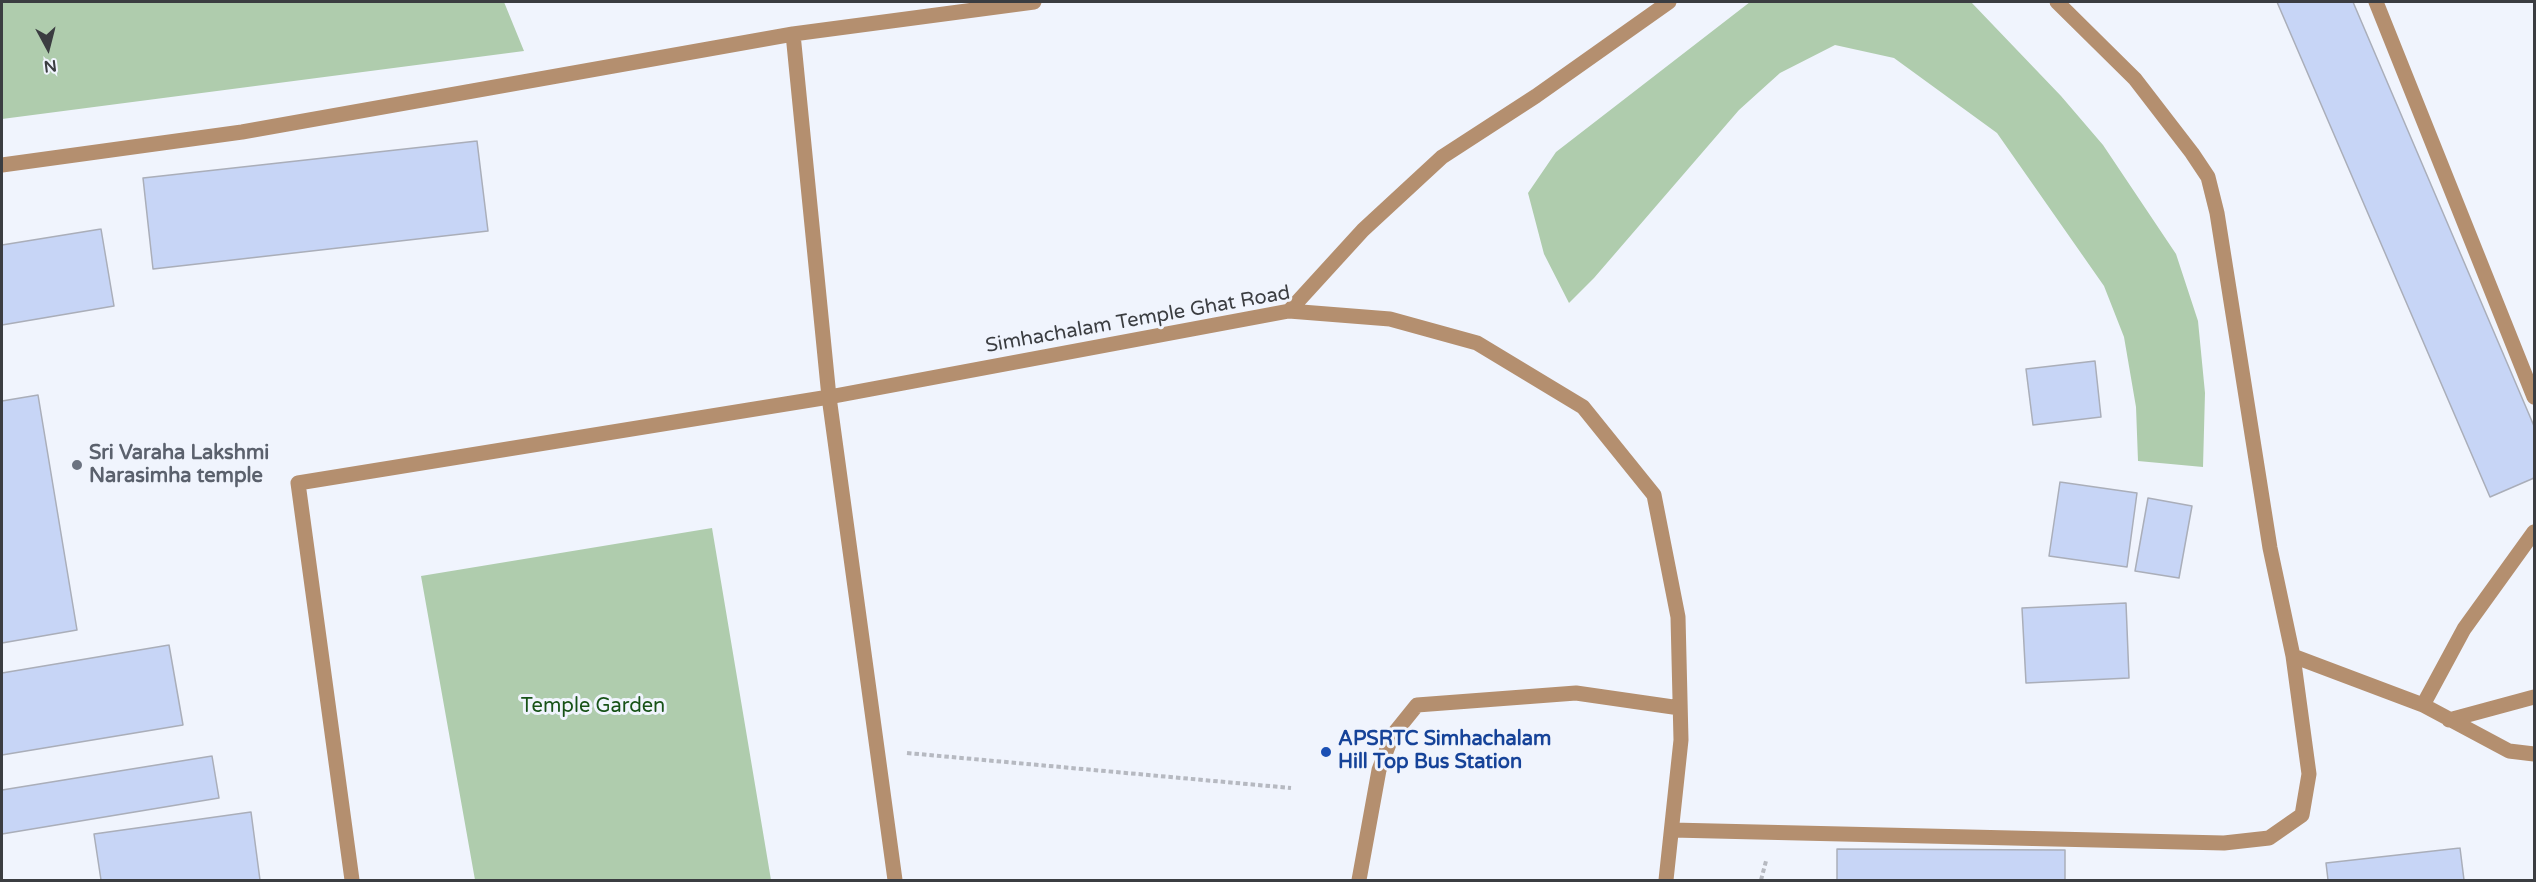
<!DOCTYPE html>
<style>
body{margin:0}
#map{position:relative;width:2536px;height:882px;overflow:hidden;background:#f0f4fd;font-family:"Varela Round",sans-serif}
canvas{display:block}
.frame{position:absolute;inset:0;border:3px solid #3b3d41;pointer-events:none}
.north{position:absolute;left:18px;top:18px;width:60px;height:60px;-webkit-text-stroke:4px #f0f4fd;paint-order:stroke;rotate:173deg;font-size:16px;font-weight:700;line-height:24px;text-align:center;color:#3b3d41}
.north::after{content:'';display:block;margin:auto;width:21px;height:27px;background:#3b3d41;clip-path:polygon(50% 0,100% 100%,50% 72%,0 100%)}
</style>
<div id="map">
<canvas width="2536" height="882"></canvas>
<div class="frame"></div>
<div class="north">N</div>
</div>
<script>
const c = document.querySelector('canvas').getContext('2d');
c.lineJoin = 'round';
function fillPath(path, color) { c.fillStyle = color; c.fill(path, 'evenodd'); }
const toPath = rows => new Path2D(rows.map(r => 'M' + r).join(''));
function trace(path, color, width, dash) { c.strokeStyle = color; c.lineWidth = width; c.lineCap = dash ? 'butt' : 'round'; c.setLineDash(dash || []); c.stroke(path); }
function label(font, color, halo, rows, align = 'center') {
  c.font = font + ' "Varela Round",sans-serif'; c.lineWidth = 6; c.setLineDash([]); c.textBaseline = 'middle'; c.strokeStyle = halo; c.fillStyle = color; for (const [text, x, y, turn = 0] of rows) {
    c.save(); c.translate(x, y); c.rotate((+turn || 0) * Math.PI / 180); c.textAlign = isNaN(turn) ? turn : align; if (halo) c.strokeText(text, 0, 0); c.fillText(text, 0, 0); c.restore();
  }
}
fillPath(toPath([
 [2,2,504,2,524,51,2,119],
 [1750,2,1971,2,2061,96,2103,145,2176,254,2198,321,2205,393,2203,467,2138,461,2136,407,2124,337,2104,286,1997,133,1894,58,1835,45,1780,73,1739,110,1594,278,1569,303,1544,254,1528,193,1556,152],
 [712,528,771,880,475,880,421,576]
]), '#afccad');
const building = toPath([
 [2277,2,2353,2,2534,426,2534,478,2490,497,2277,2],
 [477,141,488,231,153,269,143,178,477,141],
 [101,229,114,306,2,325,2,245,101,229],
 [2095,361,2101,417,2033,425,2026,369,2095,361],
 [38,395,77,630,2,643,2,401,38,395],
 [2060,482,2137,493,2127,567,2049,556,2060,482],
 [2148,498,2192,506,2179,578,2135,571,2148,498],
 [2126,603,2129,678,2026,683,2022,608,2126,603],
 [169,645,183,725,2,755,2,673,169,645],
 [212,756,219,798,2,834,2,790,212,756],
 [251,812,260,880,101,880,94,834,251,812],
 [2460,848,2464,880,2328,880,2326,863,2460,848],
 [1837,849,2065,850,2065,880,1837,880,1837,849]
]);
fillPath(building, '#c7d5f6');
trace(building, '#aaaeb9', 1.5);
trace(toPath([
 [907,753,1291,788],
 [1761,880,1766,861]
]), '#b6b9c1', 4, [4.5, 3]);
trace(toPath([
 [2376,2,2534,397],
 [793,34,829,397,895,880],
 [2,165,242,132,793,34,1034,2],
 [1289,311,1363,230,1442,157,1536,96,1669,2],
 [2293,656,2423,705,2509,751,2534,754],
 [2423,705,2464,629,2534,532],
 [2449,720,2534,697],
 [1672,830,2224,843,2269,838,2302,815,2309,774,2293,656,2270,548,2217,213,2208,177,2192,153,2135,79,2057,2],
 [352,880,298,483,829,397,1289,311,1390,319,1477,343,1583,407,1654,495,1678,617,1681,740,1666,880],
 [1359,880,1379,770,1392,736,1417,705,1576,693,1680,708]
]), '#b48f6f', 15);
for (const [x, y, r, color] of [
 [77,465,6,"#6b7280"],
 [1326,752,6,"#1a4fb4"]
]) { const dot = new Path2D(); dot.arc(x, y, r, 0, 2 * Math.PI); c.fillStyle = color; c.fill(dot); trace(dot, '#f0f4fd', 2); }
label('20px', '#3b3d41', '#f0f4fd', [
 ["Simhachalam Temple Ghat Road",1138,320,-10]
]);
label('bold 20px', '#5b616d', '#f0f4fd', [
 ["Sri Varaha Lakshmi",89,454],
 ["Narasimha temple",89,477]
], 'left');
label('20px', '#175217', '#f0f4fd', [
 ["Temple Garden",593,707]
]);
label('bold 20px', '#164399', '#f0f4fd', [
 ["APSRTC Simhachalam",1338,740],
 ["Hill Top Bus Station",1338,763]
], 'left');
</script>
